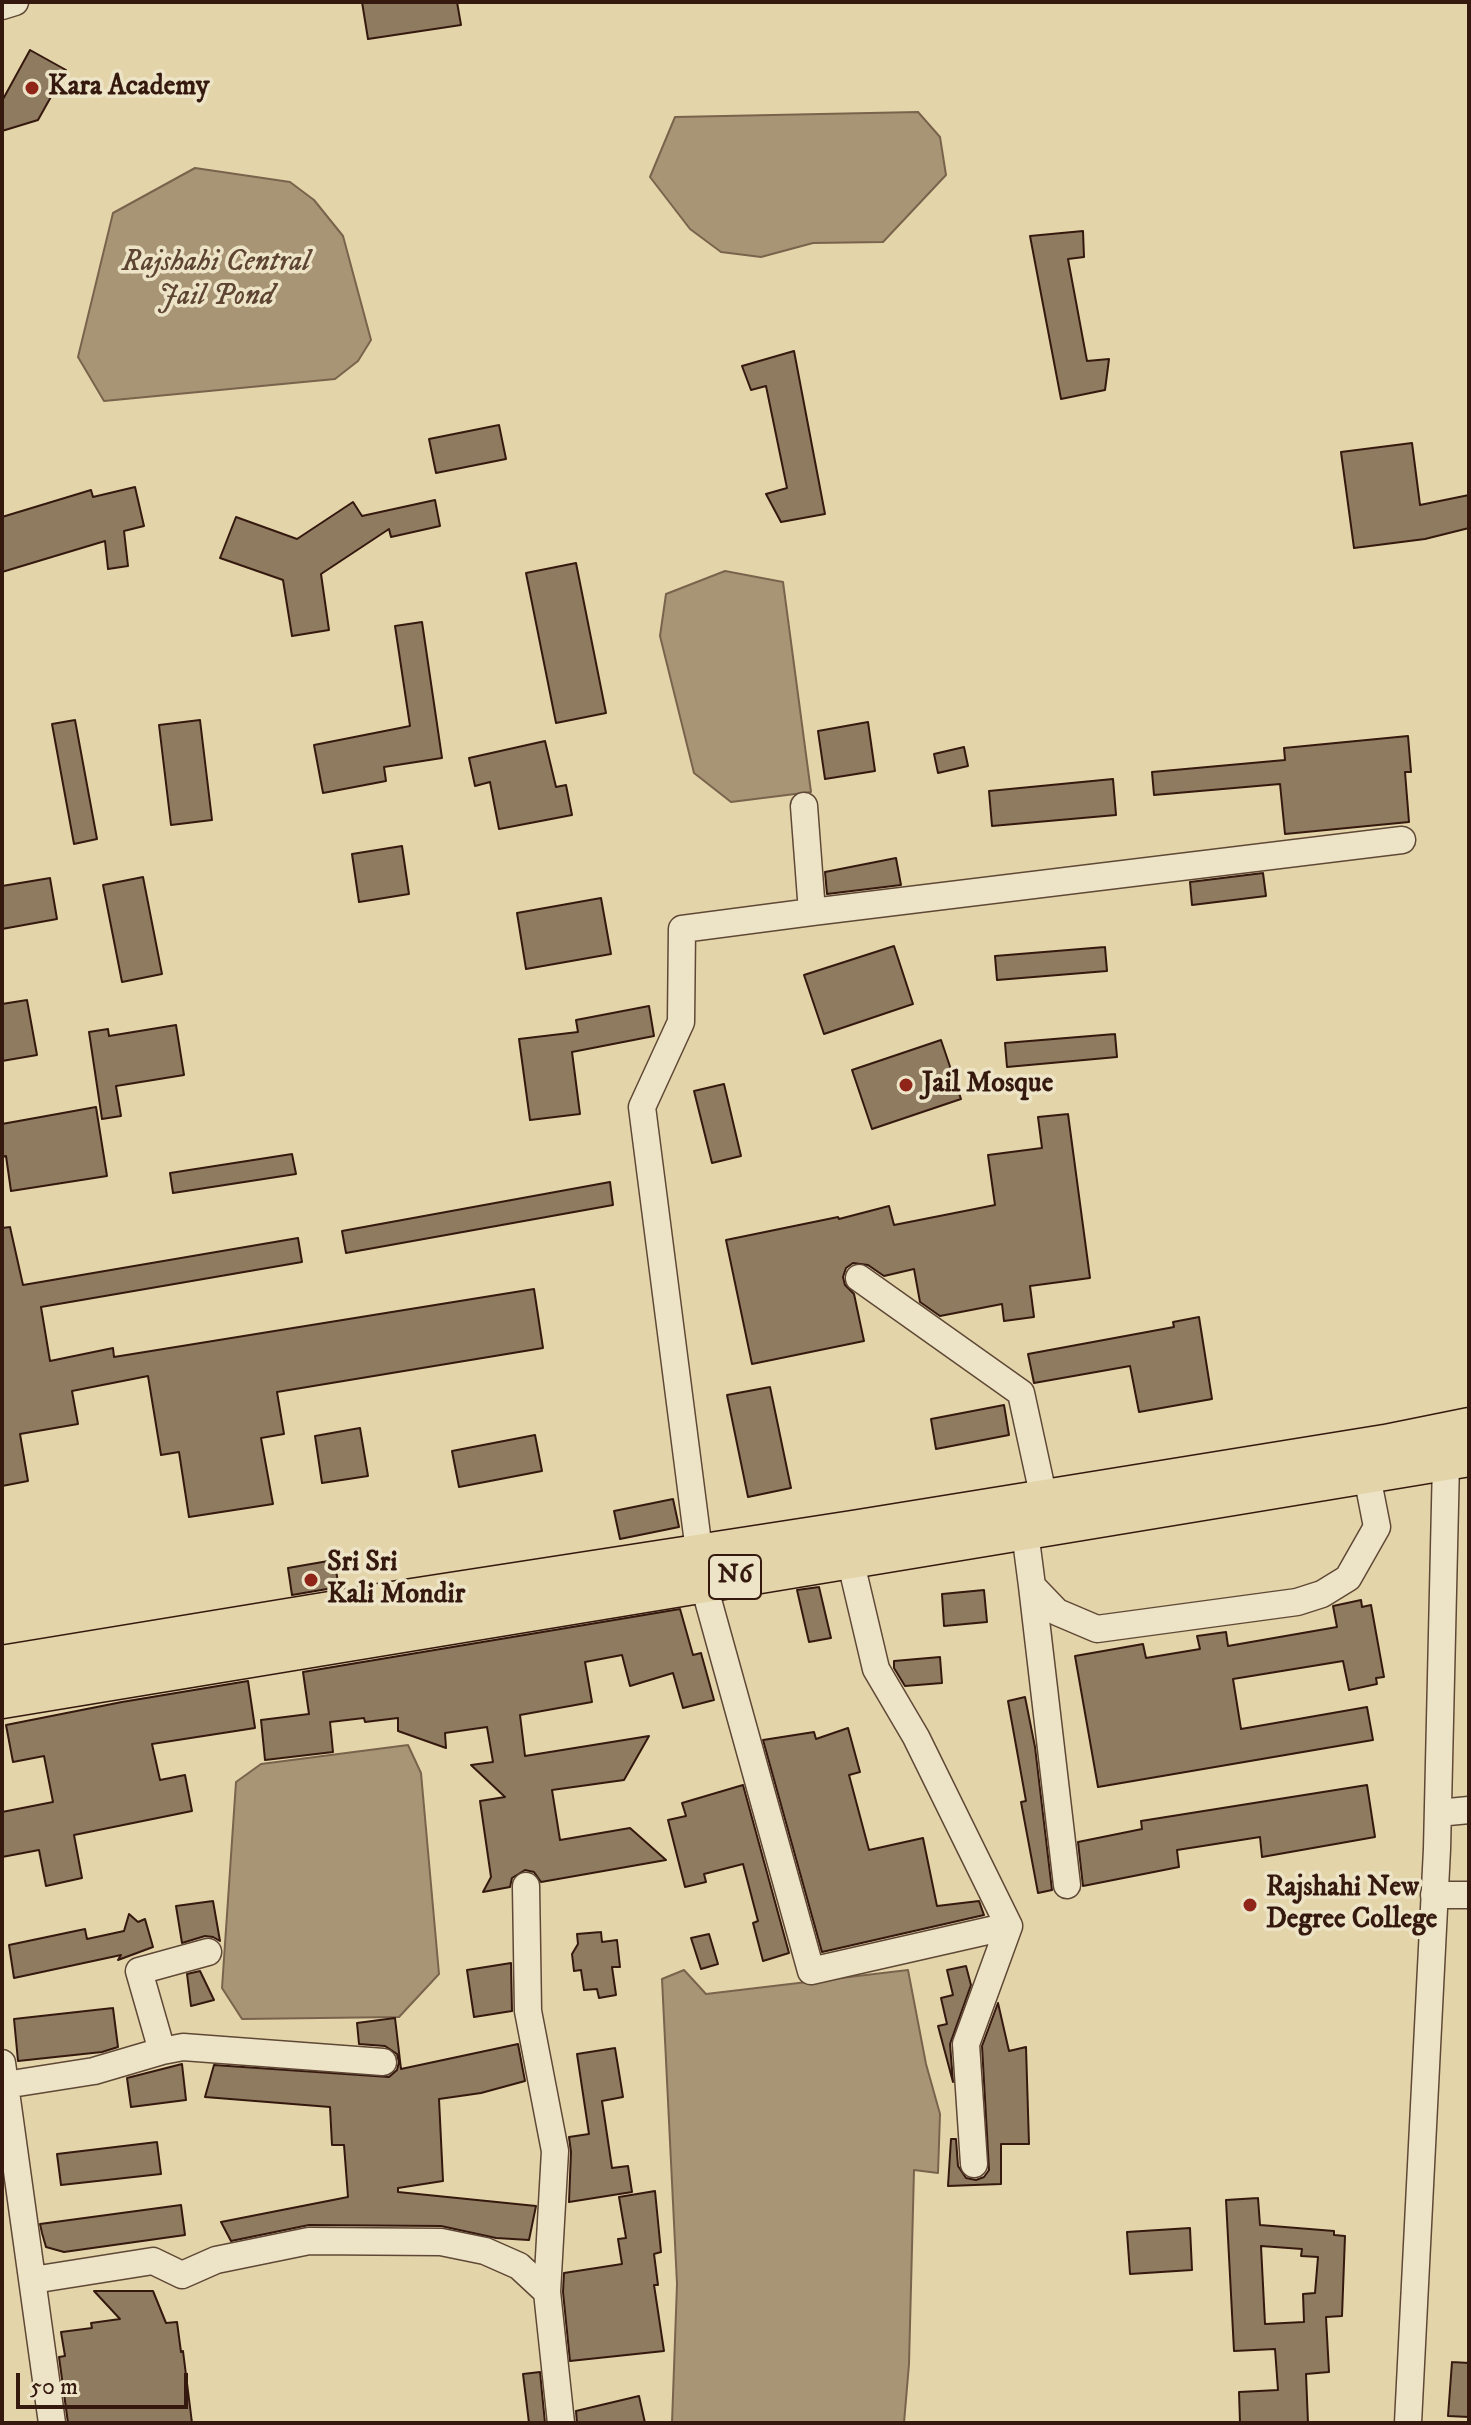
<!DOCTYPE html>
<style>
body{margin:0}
#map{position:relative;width:1471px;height:2425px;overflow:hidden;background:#e3d5a9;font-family:"IM FELL DW Pica",serif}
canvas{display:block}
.frame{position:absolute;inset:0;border:4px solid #35190f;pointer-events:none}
.scale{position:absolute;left:16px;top:2373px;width:172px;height:36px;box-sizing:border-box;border:4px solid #35190f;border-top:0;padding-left:10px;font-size:24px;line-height:28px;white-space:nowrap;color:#35190f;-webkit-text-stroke:6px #ede4c7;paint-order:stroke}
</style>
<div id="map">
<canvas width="1471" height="2425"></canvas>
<div class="frame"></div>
<div class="scale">50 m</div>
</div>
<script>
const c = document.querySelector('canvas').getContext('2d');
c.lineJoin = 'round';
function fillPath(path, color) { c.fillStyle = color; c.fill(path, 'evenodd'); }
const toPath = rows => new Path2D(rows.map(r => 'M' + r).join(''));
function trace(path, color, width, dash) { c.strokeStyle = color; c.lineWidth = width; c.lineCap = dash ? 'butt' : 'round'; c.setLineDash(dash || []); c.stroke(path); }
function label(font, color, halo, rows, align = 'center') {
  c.font = font + ' "IM FELL DW Pica",serif'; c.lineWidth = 7; c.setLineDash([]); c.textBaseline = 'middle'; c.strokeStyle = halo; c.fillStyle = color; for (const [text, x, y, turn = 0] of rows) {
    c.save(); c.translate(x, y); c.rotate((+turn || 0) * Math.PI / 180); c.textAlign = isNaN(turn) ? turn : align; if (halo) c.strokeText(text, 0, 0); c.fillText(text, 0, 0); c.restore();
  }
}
const water = toPath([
 [918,112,940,137,946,175,883,242,813,243,761,257,721,252,690,229,650,177,675,117,918,112],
 [195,168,290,182,314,200,343,236,371,340,358,361,335,379,104,401,78,357,113,213,195,168],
 [725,571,783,582,811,792,731,802,694,773,660,636,666,594,725,571],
 [408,1745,421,1773,439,1974,399,2017,242,2019,222,1988,236,1782,261,1764,408,1745],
 [684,1970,706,1994,908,1970,926,2064,940,2114,938,2173,914,2170,909,2364,904,2423,672,2423,677,2284,662,1979,684,1970]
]);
fillPath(water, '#a89575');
trace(water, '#7a634c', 2);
const building = toPath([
 [362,2,457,2,461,25,368,39,362,2],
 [30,50,66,70,38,120,2,131,2,101,30,50],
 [1083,231,1084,257,1068,259,1087,361,1109,359,1105,390,1061,399,1030,236,1083,231],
 [794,351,825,514,781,522,766,494,787,488,766,386,751,390,742,366,794,351],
 [499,425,506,459,436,473,429,439,499,425],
 [1412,443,1420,505,1469,495,1469,528,1425,539,1354,548,1341,452,1412,443],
 [135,487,144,526,124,531,128,566,108,569,105,541,2,572,2,517,91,490,93,497,135,487],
 [435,500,440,526,391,537,389,529,321,574,329,630,292,636,283,580,220,558,236,517,297,539,353,502,362,516,435,500],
 [576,563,606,713,556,723,526,573,576,563],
 [422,622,442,758,384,767,386,781,323,793,314,745,410,726,395,626,422,622],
 [75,720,97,839,74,844,52,724,75,720],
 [200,720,212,820,171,825,159,725,200,720],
 [868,722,875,771,825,779,818,731,868,722],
 [1408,736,1411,772,1405,772,1409,822,1285,834,1280,784,1154,795,1152,772,1285,760,1284,748,1408,736],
 [545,741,556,787,566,785,572,815,499,829,490,782,475,786,469,758,545,741],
 [964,747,968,766,938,773,934,754,964,747],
 [1113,779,1116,815,992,826,989,791,1113,779],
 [402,846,409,894,359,902,352,854,402,846],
 [896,858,901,885,827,894,825,872,896,858],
 [1263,873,1266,896,1192,905,1190,882,1263,873],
 [143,877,162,974,122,982,103,885,143,877],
 [50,878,57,919,2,929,2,886,50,878],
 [601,898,611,954,526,969,517,913,601,898],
 [894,946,913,1004,824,1034,804,975,894,946],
 [1105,947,1107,971,997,980,995,956,1105,947],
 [27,1000,37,1055,2,1061,2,1004,27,1000],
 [649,1006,654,1036,572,1052,580,1114,530,1120,519,1039,578,1032,576,1020,649,1006],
 [176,1025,184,1075,116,1086,121,1116,102,1119,89,1032,108,1029,109,1036,176,1025],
 [1115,1034,1117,1057,1007,1067,1005,1043,1115,1034],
 [941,1040,961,1099,872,1129,852,1070,941,1040],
 [724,1084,741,1156,712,1163,694,1091,724,1084],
 [96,1107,107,1176,11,1191,6,1156,2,1157,2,1124,96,1107],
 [1068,1114,1090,1278,1030,1286,1034,1317,1004,1321,1002,1304,940,1316,920,1302,914,1269,884,1276,868,1265,853,1263,846,1268,843,1277,845,1285,854,1294,864,1341,752,1364,726,1240,838,1217,839,1219,889,1206,894,1225,995,1205,988,1155,1042,1148,1038,1117,1068,1114],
 [292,1154,296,1174,173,1193,170,1173,292,1154],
 [610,1182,613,1205,346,1253,342,1231,610,1182],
 [10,1227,23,1285,298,1238,302,1262,41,1307,50,1361,113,1348,114,1357,534,1289,543,1348,277,1392,284,1434,261,1438,273,1504,189,1517,179,1452,161,1455,148,1376,72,1391,78,1424,20,1434,28,1481,2,1486,2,1228,10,1227],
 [1199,1317,1212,1399,1139,1412,1130,1366,1034,1383,1028,1354,1174,1327,1173,1322,1199,1317],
 [770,1387,791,1488,748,1497,727,1395,770,1387],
 [1004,1405,1009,1435,936,1449,931,1419,1004,1405],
 [360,1428,368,1476,322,1483,315,1436,360,1428],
 [535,1435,542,1471,459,1487,452,1451,535,1435],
 [673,1499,679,1527,620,1539,614,1511,673,1499],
 [334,1560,339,1587,292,1595,288,1568,334,1560],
 [819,1587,831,1638,809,1642,797,1590,819,1587],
 [984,1590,987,1622,944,1626,942,1594,984,1590],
 [1361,1600,1362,1607,1371,1605,1384,1677,1376,1678,1377,1684,1349,1690,1343,1661,1233,1679,1241,1729,1367,1707,1373,1740,1098,1787,1075,1656,1143,1644,1146,1658,1200,1649,1197,1636,1226,1632,1228,1646,1337,1627,1333,1606,1361,1600],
 [680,1609,693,1655,701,1653,714,1700,683,1708,673,1673,630,1686,622,1655,585,1662,592,1702,520,1715,525,1756,649,1736,624,1780,552,1790,560,1840,630,1828,666,1860,541,1882,534,1872,525,1870,512,1878,510,1887,483,1892,491,1877,480,1801,505,1797,471,1765,493,1762,487,1727,445,1733,446,1748,398,1731,398,1718,365,1722,364,1718,330,1722,333,1752,265,1760,261,1720,309,1714,303,1672,680,1609],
 [940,1657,942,1683,905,1686,894,1668,894,1661,940,1657],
 [248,1681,255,1728,152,1744,160,1780,185,1775,192,1811,74,1835,82,1878,46,1886,39,1850,2,1857,2,1812,53,1802,44,1756,13,1762,6,1725,122,1702,248,1681],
 [1025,1697,1035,1747,1052,1890,1038,1893,1021,1802,1026,1801,1008,1701,1025,1697],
 [848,1728,860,1772,849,1775,869,1850,923,1838,937,1906,979,1901,984,1915,822,1952,763,1740,814,1732,816,1739,848,1728],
 [743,1785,789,1953,763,1961,753,1923,758,1921,743,1864,704,1874,706,1882,685,1887,668,1820,686,1816,682,1803,743,1785],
 [1367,1785,1375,1837,1262,1857,1260,1837,1177,1850,1179,1867,1083,1886,1078,1842,1142,1829,1141,1821,1367,1785],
 [213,1901,220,1941,213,1937,205,1936,182,1943,176,1906,213,1901],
 [129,1914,138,1922,145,1919,153,1947,118,1960,121,1955,14,1978,9,1945,85,1929,87,1939,124,1931,129,1914],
 [601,1932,602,1942,617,1940,620,1967,612,1967,616,1995,599,1998,597,1989,584,1990,581,1970,574,1971,572,1954,578,1944,577,1934,601,1932],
 [709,1934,718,1964,701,1969,691,1938,709,1934],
 [511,1963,512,2011,474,2017,467,1970,511,1963],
 [966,1966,971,1985,950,2044,953,2082,938,2026,947,2024,941,1998,953,1995,947,1970,966,1966],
 [200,1971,214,2000,191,2006,187,1974,200,1971],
 [998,2003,1009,2051,1026,2047,1029,2144,1001,2144,1001,2184,948,2186,951,2139,956,2139,958,2166,966,2178,976,2180,984,2177,989,2170,982,2046,998,2003],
 [113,2008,118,2047,102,2052,18,2061,14,2019,113,2008],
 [395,2018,401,2069,518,2044,525,2081,481,2093,439,2099,443,2181,398,2188,398,2192,536,2206,529,2240,496,2238,441,2226,309,2225,231,2241,221,2222,348,2197,344,2145,332,2145,330,2107,205,2097,214,2065,389,2077,397,2070,399,2062,397,2054,385,2046,359,2044,357,2023,395,2018],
 [615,2048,623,2097,602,2101,612,2168,628,2166,632,2192,569,2202,571,2152,569,2137,589,2134,577,2054,615,2048],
 [182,2064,186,2100,131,2107,127,2078,182,2064],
 [157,2142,161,2174,61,2185,57,2154,157,2142],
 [655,2191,661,2252,654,2254,658,2285,654,2285,664,2351,570,2361,563,2292,564,2273,622,2264,618,2239,626,2238,619,2197,655,2191],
 [1258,2198,1260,2225,1334,2231,1334,2235,1345,2236,1342,2316,1326,2317,1329,2372,1306,2374,1308,2423,1240,2423,1239,2392,1278,2390,1275,2349,1234,2351,1226,2200,1258,2198],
 [1261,2246,1302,2249,1301,2256,1318,2257,1315,2293,1303,2294,1304,2322,1265,2324,1261,2246],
 [181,2205,185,2235,64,2252,46,2247,42,2233,40,2224,181,2205],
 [1190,2228,1192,2270,1130,2274,1127,2232,1190,2228],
 [94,2291,153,2291,166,2323,177,2322,181,2352,183,2351,192,2423,68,2423,59,2357,65,2356,61,2332,92,2328,91,2323,120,2319,94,2291],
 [1452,2362,1469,2363,1469,2417,1448,2416,1452,2362],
 [540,2372,545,2423,529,2423,523,2374,540,2372],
 [639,2396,645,2423,577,2423,576,2411,639,2396]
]);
fillPath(building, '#8f7b5f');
trace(building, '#35190f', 2);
const minor = toPath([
 [2,6,15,2],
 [804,806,812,912,682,929,681,1022,642,1107,703,1582,811,1971,1009,1926],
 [812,912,1402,840],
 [859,1278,1021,1393,1044,1499],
 [1025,1532,1032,1586,1057,1612,1097,1629,1297,1602,1322,1594,1348,1578,1377,1527,1367,1476],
 [850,1559,876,1669,916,1737,1009,1926,966,2044,974,2164],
 [1032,1586,1067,1885],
 [1438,1813,1469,1810],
 [526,1886,528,2011,555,2151,547,2292],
 [1434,1895,1469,1895],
 [162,2051,139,1971,208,1952],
 [2,2063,52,2423],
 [5,2085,94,2071,162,2051,183,2047,383,2062],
 [33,2280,153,2261,182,2275,216,2260,309,2241,441,2242,485,2251,519,2266,547,2292,561,2423],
 [1408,2423,1437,1849,1446,1462,1440,1445]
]);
const highway = toPath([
 [2,1665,367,1605,853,1530,1385,1444,1469,1427],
 [2,1699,1469,1457]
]);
trace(minor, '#604836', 29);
trace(highway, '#35190f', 41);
trace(minor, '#ede4c7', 26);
trace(highway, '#e3d5a9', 38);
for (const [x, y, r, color] of [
 [32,88,8,"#8f2418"],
 [906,1085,8,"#8f2418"],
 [311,1580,8,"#8f2418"],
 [1250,1905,8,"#8f2418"]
]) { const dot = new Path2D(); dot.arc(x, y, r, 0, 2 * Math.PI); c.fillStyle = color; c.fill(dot); trace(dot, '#ede4c7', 3); }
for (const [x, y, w] of [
 [735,1577,52]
]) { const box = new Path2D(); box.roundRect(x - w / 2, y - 22, w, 44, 6); c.fillStyle = '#ede4c7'; c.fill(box); trace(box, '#35190f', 2); }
label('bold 26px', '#35190f', null, [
 ["N6",735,1577]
]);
label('bold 28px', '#35190f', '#ede4c7', [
 ["Kara Academy",48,88],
 ["Jail Mosque",922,1085],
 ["Sri Sri",327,1564],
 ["Kali Mondir",327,1596],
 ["Rajshahi New",1266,1889],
 ["Degree College",1266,1921]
], 'left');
label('italic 30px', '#5d4433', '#ede4c7', [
 ["Rajshahi Central",216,264],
 ["Jail Pond",216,298]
]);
</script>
